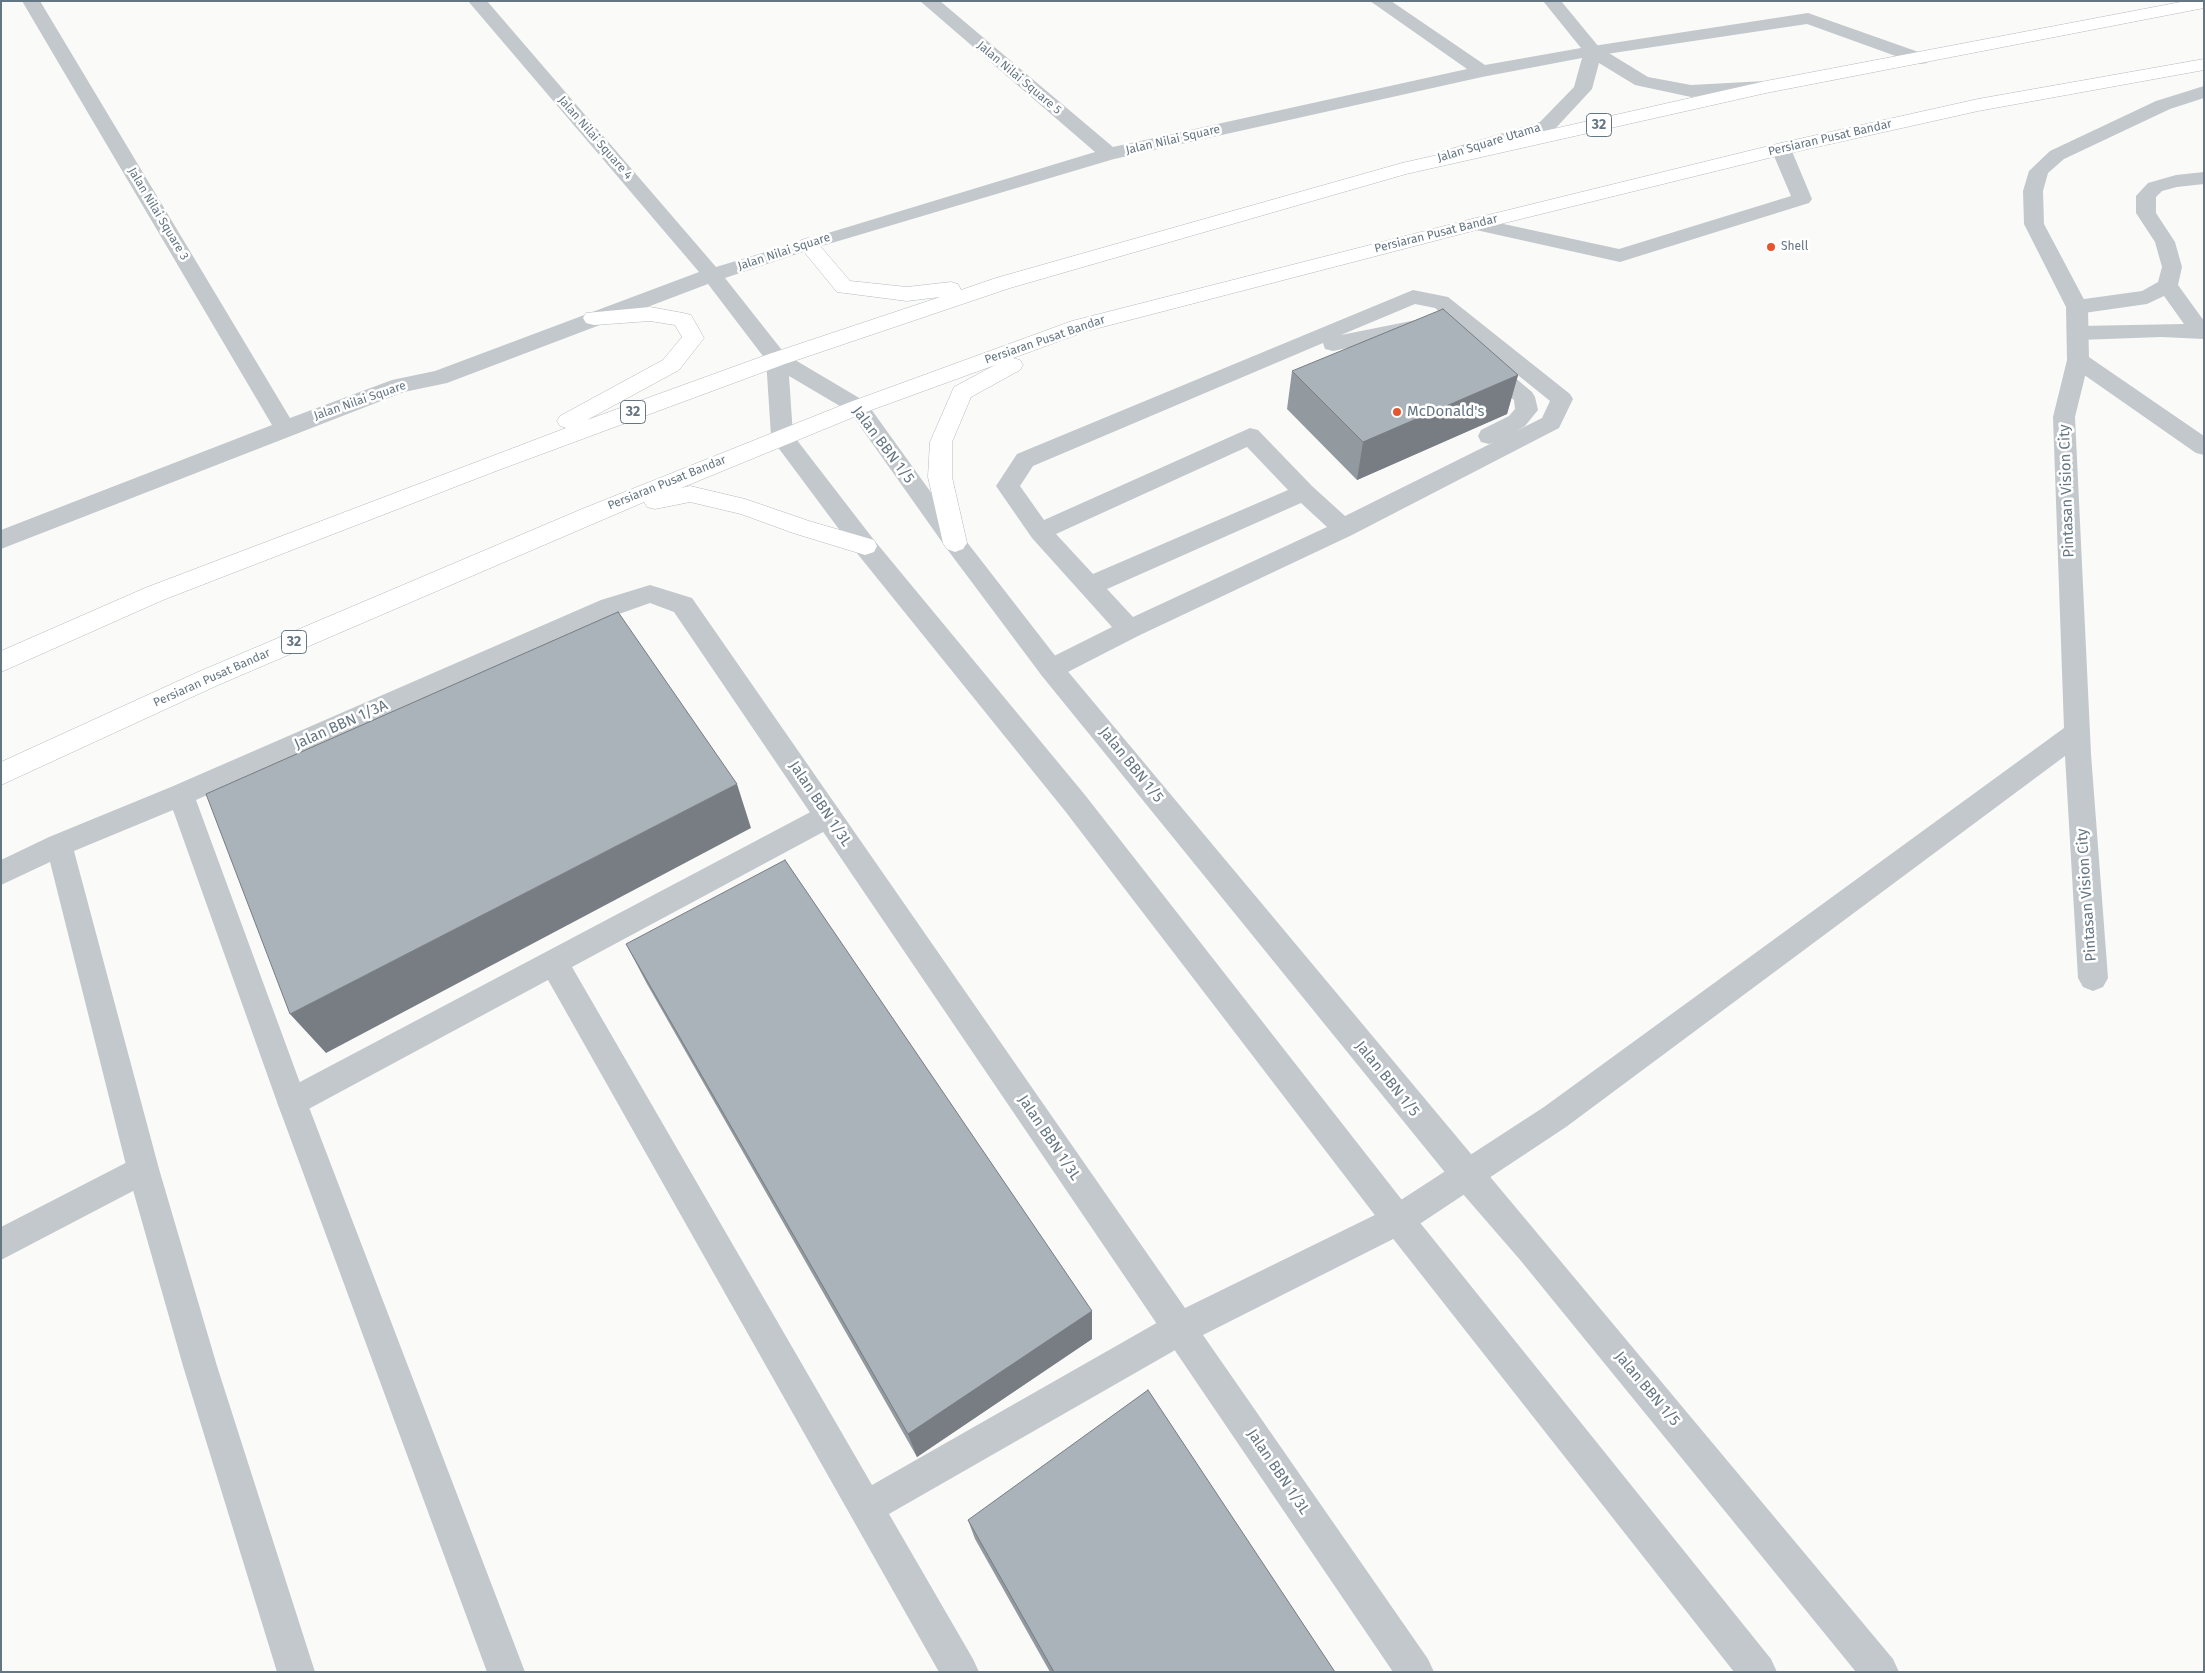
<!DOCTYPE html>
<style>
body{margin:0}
#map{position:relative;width:2205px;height:1673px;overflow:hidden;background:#fafaf8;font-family:"Fira Sans",sans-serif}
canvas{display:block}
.frame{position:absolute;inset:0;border:2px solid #657683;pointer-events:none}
</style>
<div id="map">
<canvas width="2205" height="1673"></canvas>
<div class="frame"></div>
</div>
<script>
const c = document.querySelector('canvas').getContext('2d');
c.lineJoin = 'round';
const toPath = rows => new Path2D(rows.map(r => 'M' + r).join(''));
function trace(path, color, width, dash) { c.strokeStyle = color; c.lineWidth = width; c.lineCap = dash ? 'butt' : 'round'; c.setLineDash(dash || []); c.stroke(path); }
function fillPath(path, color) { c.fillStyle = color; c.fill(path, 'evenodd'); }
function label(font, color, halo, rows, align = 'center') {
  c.font = font + ' "Fira Sans",sans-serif'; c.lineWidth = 5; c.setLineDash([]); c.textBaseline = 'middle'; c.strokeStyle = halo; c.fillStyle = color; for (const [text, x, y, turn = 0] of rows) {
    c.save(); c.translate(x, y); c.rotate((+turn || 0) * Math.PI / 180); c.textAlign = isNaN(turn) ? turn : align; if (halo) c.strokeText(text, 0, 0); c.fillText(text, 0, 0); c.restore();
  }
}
const primary = toPath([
 [2186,1,2204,1,2204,8,1766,93,1406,174,1010,288,785,364,496,471,163,600,1,672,1,651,145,588,566,428,560,426,557,421,560,416,663,360,682,337,675,325,650,321,594,325,586,323,583,318,586,313,650,307,683,313,691,315,704,338,679,370,587,420,769,354,940,297,907,301,837,292,801,248,798,244,801,240,808,238,815,240,850,281,907,287,951,282,958,284,961,290,996,278,1402,163,1766,81,2186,1],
 [2204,59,2204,70,1978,111,1781,155,1480,229,1087,331,1013,358,1020,360,1023,365,1020,370,971,397,952,442,952,477,967,543,963,549,955,552,947,549,943,543,928,477,930,442,954,387,995,365,866,412,681,488,690,486,745,499,809,521,874,540,877,546,874,552,865,555,793,533,741,514,690,502,655,509,647,507,644,502,216,686,1,785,1,762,198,672,582,509,850,402,1072,321,1476,218,1781,143,1978,99,2204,59]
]);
trace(primary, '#b5babe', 1);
fillPath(toPath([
 [1808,13,1927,55,1930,59,1927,63,1921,64,1915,63,1807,24,1593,56,1587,55,1584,51,1587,47,1593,46,1808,13],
 [1781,143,1788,145,1791,149,1812,199,1809,203,1620,262,1476,230,1469,228,1466,224,1469,220,1476,218,1619,249,1791,196,1771,149,1774,145,1781,143],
 [2204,172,2204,184,2177,187,2162,191,2156,197,2156,213,2175,242,2182,267,2178,285,2204,321,2204,339,2161,337,2079,340,2071,338,2068,333,2071,328,2079,326,2184,324,2164,296,2147,304,2077,314,2070,312,2066,307,2070,302,2077,300,2142,291,2158,282,2162,267,2155,242,2136,213,2136,196,2148,183,2176,175,2204,172],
 [1413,290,1448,297,1570,394,1573,399,1559,428,1352,535,1138,636,1060,676,1051,679,1042,676,1038,669,1042,662,1112,627,1032,538,996,486,1017,454,1413,290],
 [1415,304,1435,308,1550,401,1542,418,1516,431,1525,426,1538,410,1535,397,1532,392,1494,360,1486,358,1478,360,1475,365,1478,370,1514,400,1515,409,1509,416,1481,430,1478,436,1481,442,1489,444,1494,442,1345,516,1312,486,1258,430,1250,428,1044,520,1020,486,1033,466,1323,343,1325,349,1333,351,1429,331,1432,326,1429,321,1421,319,1341,335,1415,304],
 [1247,447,1288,490,1093,574,1056,534,1247,447],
 [1301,503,1327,527,1133,617,1107,589,1301,503],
 [2078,353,2086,355,2204,436,2204,455,2196,453,2070,365,2067,360,2070,355,2078,353],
 [828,805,838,808,842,816,838,824,572,967,872,1485,1167,1317,1179,1312,1191,1317,1196,1329,1191,1341,889,1514,973,1659,979,1672,939,1672,548,980,303,1112,292,1116,281,1112,277,1102,281,1092,818,808,828,805],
 [143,1154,154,1158,159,1169,154,1180,1,1260,1,1227,143,1154]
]), '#c3c8cc');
fillPath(toPath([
 [22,1,40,1,290,418,392,380,435,371,699,272,468,1,487,1,716,267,1095,152,920,1,940,1,1113,147,1467,69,1370,1,1391,1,1485,65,1581,48,1543,1,1561,1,1599,47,1648,77,1691,85,1765,81,1772,83,1774,87,1772,91,1765,93,1691,97,1635,85,1599,63,1592,89,1554,130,1456,159,1449,161,1442,159,1439,155,1442,151,1540,122,1574,87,1582,58,1482,77,1114,159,815,248,725,278,785,354,788,359,785,364,777,366,769,364,708,284,447,383,404,392,1,549,1,530,272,425,22,1],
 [2204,86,2204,98,2170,109,2064,159,2048,173,2043,191,2044,224,2088,307,2089,360,2075,417,2091,754,2108,978,2103,987,2093,991,2083,987,2078,978,2065,756,1566,1127,1409,1231,1203,1335,1428,1659,1434,1672,1393,1672,674,612,650,603,619,614,196,800,307,1102,525,1672,487,1672,277,1102,173,810,74,851,159,1169,217,1366,315,1672,277,1672,183,1366,127,1169,50,862,1,885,1,860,49,837,171,787,601,600,650,585,692,598,1185,1308,1387,1209,1544,1107,2064,728,2053,417,2067,360,2066,307,2024,224,2023,191,2029,171,2050,151,2156,101,2204,86]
]), '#c3c8cc');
fillPath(toPath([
 [777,352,785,354,866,402,963,537,1060,662,1893,1659,1899,1672,1856,1672,1521,1261,1456,1186,1042,676,947,549,850,412,789,376,793,435,874,540,1085,795,1409,1209,1771,1659,1777,1672,1734,1672,1387,1231,1065,811,856,552,774,442,771,436,766,359,769,354,777,352]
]), '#c3c8cc');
fillPath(primary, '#fff');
fillPath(toPath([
 [1292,371,1518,375,1507,414,1357,480,1287,409],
 [626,944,1092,1311,1092,1339,917,1457,647,984],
 [968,1520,1335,1672,1050,1672,975,1539]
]), '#929a9f');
fillPath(toPath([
 [1518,375,1507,414,1357,480,1363,442],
 [737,784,751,828,326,1053,290,1014],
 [1092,1311,1092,1339,917,1457,908,1434]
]), '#777d82');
const building = toPath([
 [1443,309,1518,375,1363,442,1292,371,1443,309],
 [618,612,737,784,290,1014,206,794,618,612],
 [785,860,1092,1311,908,1434,626,944,785,860],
 [1148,1390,1335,1672,1054,1672,968,1520,1148,1390]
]);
fillPath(building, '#aab3b9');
trace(building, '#777d82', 1);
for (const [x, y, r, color] of [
 [1771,247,5,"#e4572e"],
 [1397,412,5,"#e4572e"]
]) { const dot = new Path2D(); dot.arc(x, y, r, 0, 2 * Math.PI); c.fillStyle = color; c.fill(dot); trace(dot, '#fff', 2); }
label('12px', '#657683', '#fff', [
 ["Jalan Nilai Square 5",1019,78,40],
 ["Jalan Nilai Square 4",595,138,49],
 ["Persiaran Pusat Bandar",1830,138,-13],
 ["Jalan Nilai Square",1173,140,-13],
 ["Jalan Square Utama",1489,143,-17],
 ["Jalan Nilai Square 3",158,214,59],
 ["Persiaran Pusat Bandar",1436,234,-14],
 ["Jalan Nilai Square",784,252,-18],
 ["Persiaran Pusat Bandar",1045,340,-19],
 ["Jalan Nilai Square",360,401,-19],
 ["Persiaran Pusat Bandar",667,483,-22],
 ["Persiaran Pusat Bandar",212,678,-24]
]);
label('12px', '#657683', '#fff', [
 ["Shell",1781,247]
], 'left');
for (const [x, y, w] of [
 [1599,125,25],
 [633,412,25],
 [294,642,25]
]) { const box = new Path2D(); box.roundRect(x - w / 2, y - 11.5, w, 23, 4); c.fillStyle = '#fff'; c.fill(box); trace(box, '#657683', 1); }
label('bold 14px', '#657683', null, [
 ["32",1599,125],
 ["32",633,412],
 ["32",294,642]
]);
label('15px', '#657683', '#fff', [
 ["McDonald's",1407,412]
], 'left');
label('15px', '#657683', '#fff', [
 ["Jalan BBN 1/5",883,445,53],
 ["Pintasan Vision City",2067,491,-92],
 ["Jalan BBN 1/3A",341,725,-24],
 ["Jalan BBN 1/5",1131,765,51],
 ["Jalan BBN 1/3L",820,804,56],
 ["Pintasan Vision City",2087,895,-94],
 ["Jalan BBN 1/5",1387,1079,51],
 ["Jalan BBN 1/3L",1049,1138,56],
 ["Jalan BBN 1/5",1647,1389,50],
 ["Jalan BBN 1/3L",1278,1472,56]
]);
</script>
